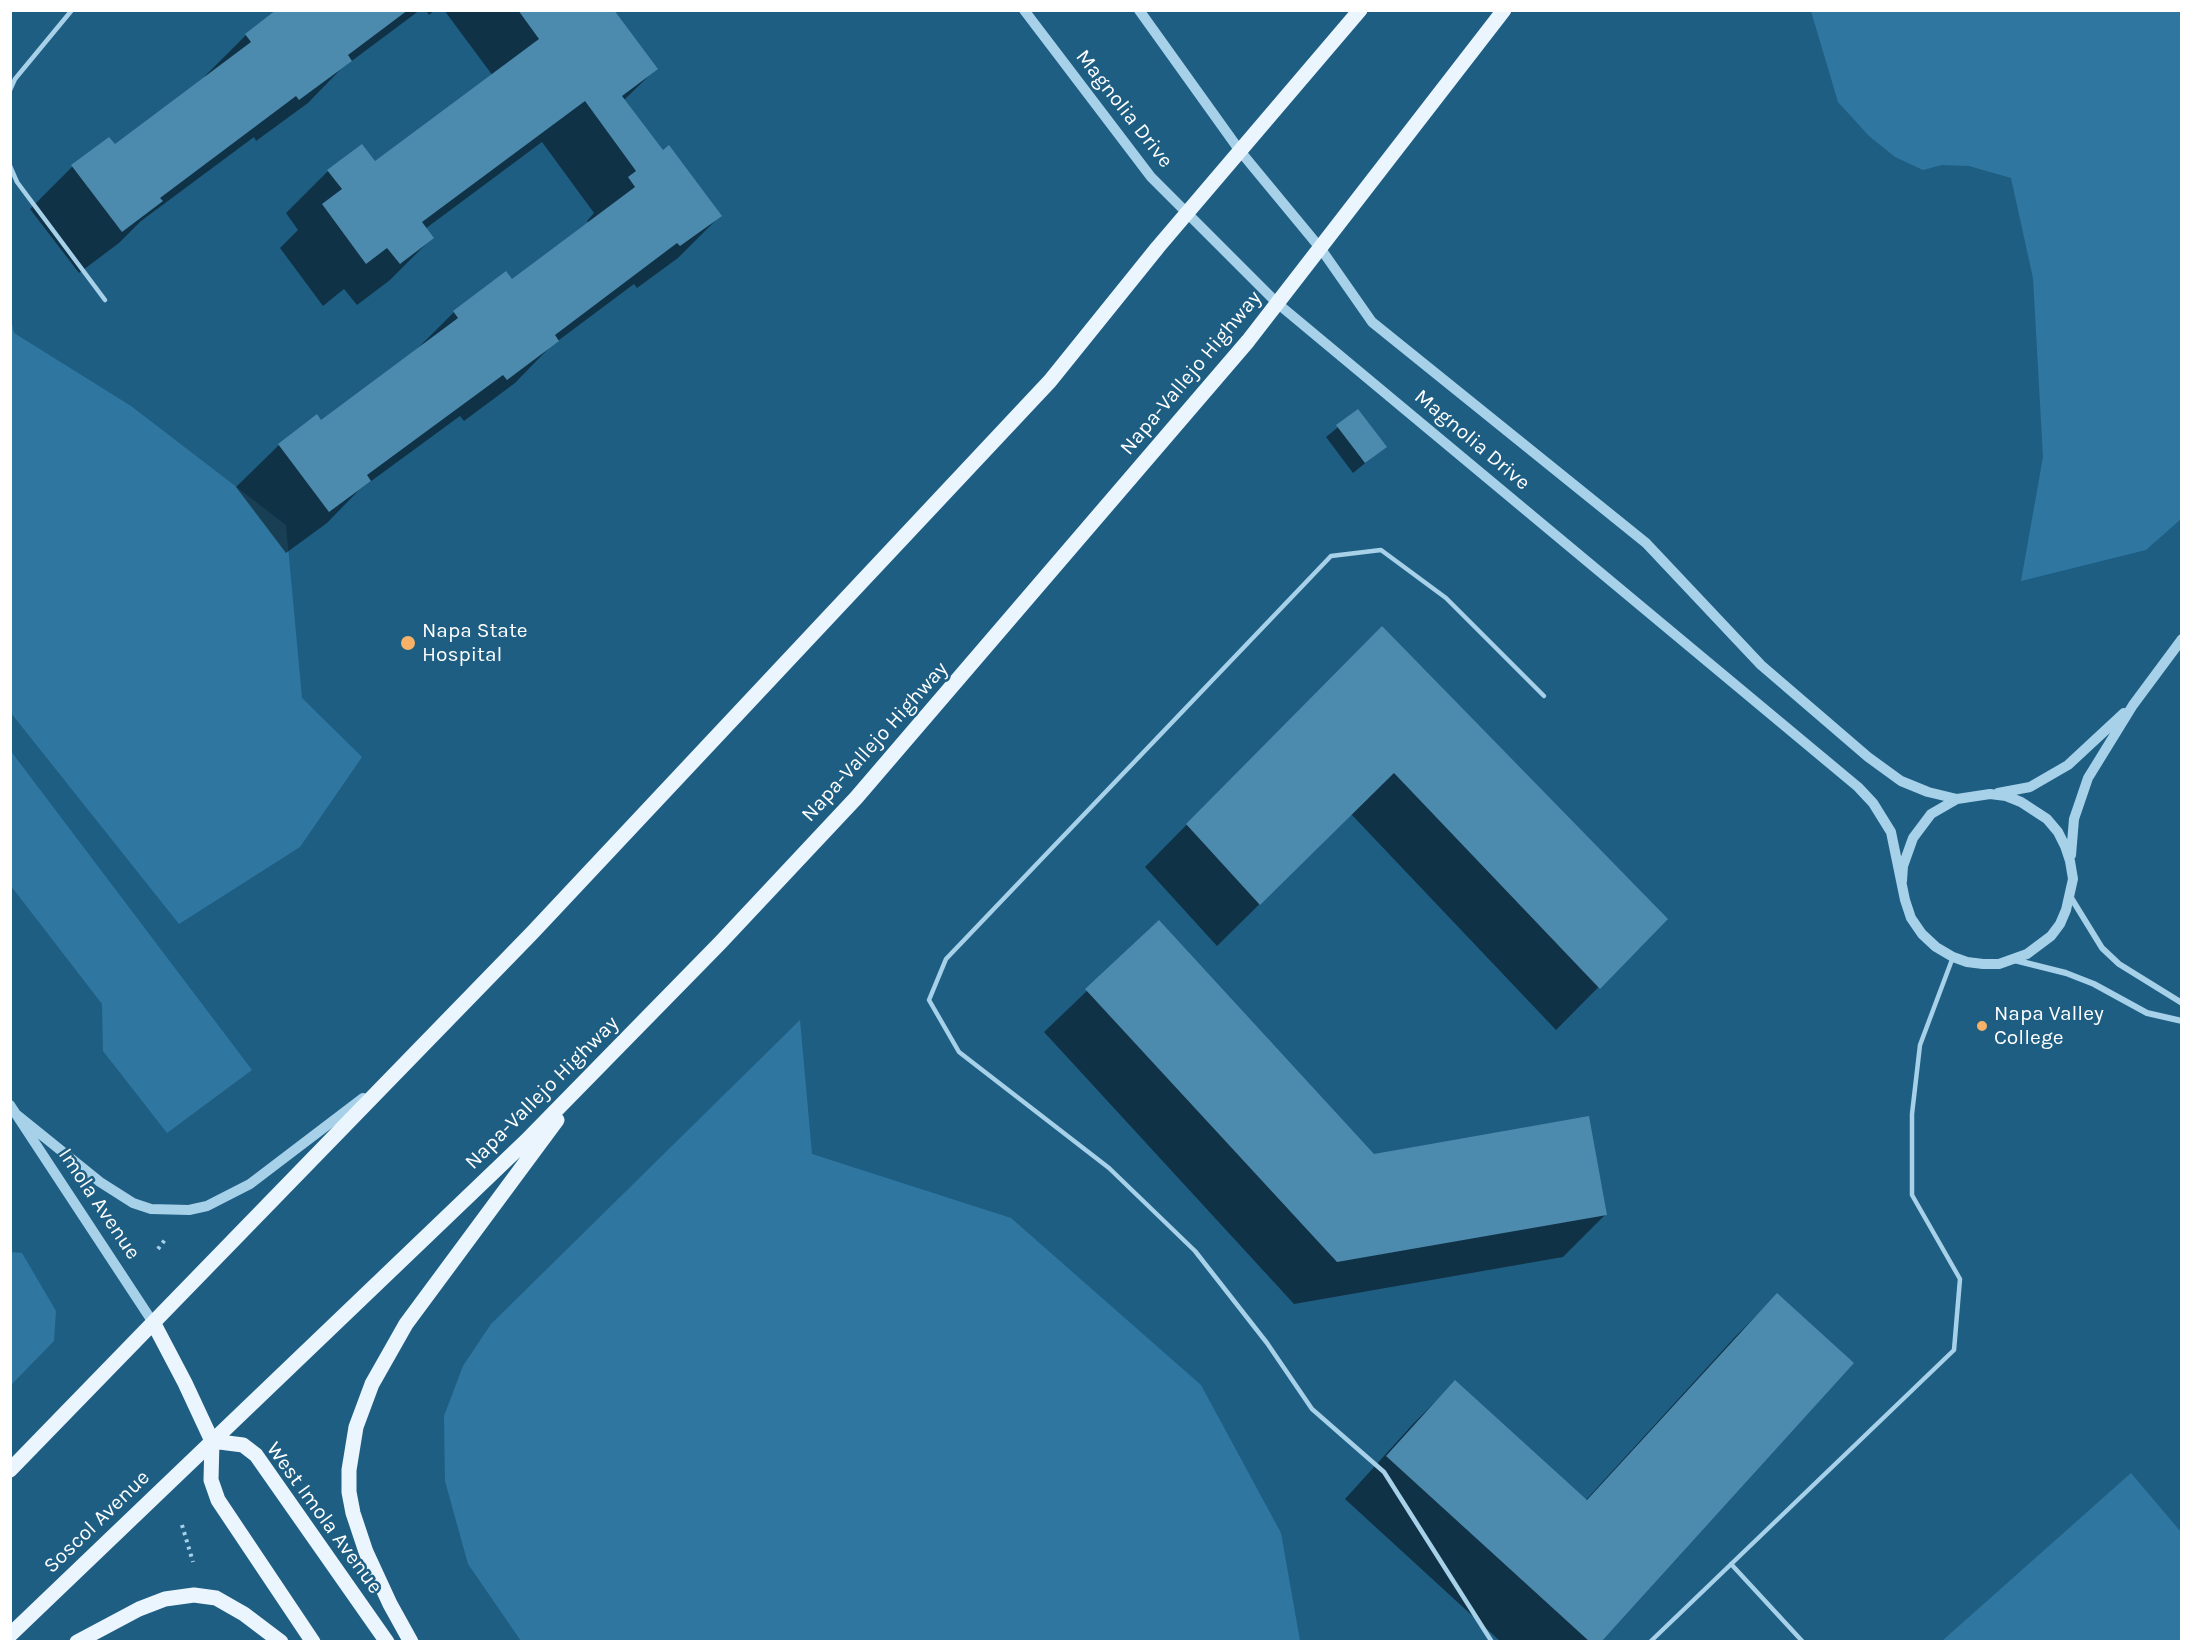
<!DOCTYPE html>
<style>
body{margin:0}
#map{position:relative;width:2192px;height:1652px;overflow:hidden;background:#1f5e83;font-family:Karla,sans-serif}
canvas{display:block}
.frame{position:absolute;inset:0;border:12px solid #fff;pointer-events:none}
</style>
<div id="map">
<canvas width="2192" height="1652"></canvas>
<div class="frame"></div>
</div>
<script>
const c = document.querySelector('canvas').getContext('2d');
c.lineJoin = 'round';
function fillPath(path, color) { c.fillStyle = color; c.fill(path, 'evenodd'); }
const toPath = rows => new Path2D(rows.map(r => 'M' + r).join(''));
function trace(path, color, width, dash) { c.strokeStyle = color; c.lineWidth = width; c.lineCap = dash ? 'butt' : 'round'; c.setLineDash(dash || []); c.stroke(path); }
function label(font, color, halo, rows, align = 'center') {
  c.font = font + ' Karla,sans-serif'; c.lineWidth = 5; c.setLineDash([]); c.textBaseline = 'middle'; c.strokeStyle = halo; c.fillStyle = color; for (const [text, x, y, turn = 0] of rows) {
    c.save(); c.translate(x, y); c.rotate((+turn || 0) * Math.PI / 180); c.textAlign = isNaN(turn) ? turn : align; if (halo) c.strokeText(text, 0, 0); c.fillText(text, 0, 0); c.restore();
  }
}
fillPath(toPath([
 [1811,11,2181,11,2181,519,2146,550,2021,581,2043,457,2033,278,2011,178,1969,166,1942,165,1923,170,1895,157,1869,136,1838,102],
 [11,319,14,333,131,406,286,525,302,698,362,757,300,847,179,924,11,713],
 [10,750,252,1070,167,1133,103,1051,102,1004,11,886],
 [800,1020,812,1154,1011,1218,1201,1385,1281,1533,1300,1641,521,1641,468,1564,445,1481,444,1416,463,1366,491,1324],
 [11,1252,22,1253,56,1311,54,1341,11,1385],
 [2131,1473,2181,1532,2181,1641,1942,1641]
]), '#2f77a0');
fillPath(toPath([
 [279,10,420,10,341,69,308,103,256,141,254,137,141,221,119,243,79,273,30,209,72,167,115,146,205,78,204,77,246,35],
 [426,10,435,10,429,15],
 [444,10,612,10,656,69,623,101,662,152,720,216,678,258,637,288,634,284,551,346,515,383,464,421,460,416,359,490,327,523,286,553,236,487,279,445,317,416,321,422,412,354,454,312,512,281,589,223,587,221,594,213,542,142,425,229,432,238,390,280,357,305,344,289,323,306,280,248,298,230,286,213,328,171,375,164,493,76],
 [1358,411,1385,447,1353,473,1326,437],
 [1339,670,1666,919,1556,1030,1351,814,1217,946,1145,867],
 [1159,922,1373,1155,1605,1215,1563,1257,1294,1304,1044,1032],
 [1777,1295,1599,1642,1501,1642,1345,1499,1413,1424,1455,1382,1585,1501,1735,1337]
]), '#0007');
fillPath(toPath([
 [276,10,408,10,348,55,352,61,299,100,296,96,160,198,163,201,122,232,71,165,109,137,115,144,251,42,245,34],
 [518,10,614,10,658,69,622,96,663,150,669,145,722,216,680,246,677,243,555,335,559,341,507,380,503,375,367,475,371,481,329,512,278,444,317,414,321,420,458,318,453,311,506,271,512,279,635,187,628,177,636,171,585,101,422,222,434,238,400,264,387,248,366,264,322,204,342,189,327,170,362,144,375,161,539,39],
 [1358,409,1387,447,1365,463,1336,425],
 [1382,626,1668,919,1600,989,1394,773,1260,905,1186,824],
 [1159,920,1374,1154,1589,1116,1607,1215,1337,1262,1085,989],
 [1777,1293,1854,1363,1601,1642,1590,1642,1386,1456,1455,1380,1587,1500]
]), '#4c8aae');
trace(toPath([
 [158,1249,167,1237],
 [182,1525,193,1562]
]), '#a7d1e9', 4, [3, 4.5]);
trace(toPath([
 [10,90,15,79,72,10],
 [10,166,17,182,105,300],
 [1731,1564,1803,1642],
 [1492,1642,1384,1472,1312,1409,1267,1343,1195,1251,1109,1168,959,1052,929,1000,946,959,1331,556,1381,550,1446,598,1544,696],
 [1650,1642,1954,1350,1960,1279,1912,1195,1912,1114,1920,1045,1953,957]
]), '#a7d1e9', 4.5);
trace(toPath([
 [2070,896,2102,948,2119,964,2182,1003],
 [2014,960,2066,973,2094,984,2147,1013,2182,1021]
]), '#a7d1e9', 6);
trace(toPath([
 [1024,10,1151,177,1277,303,1858,787,1873,803,1891,832,1905,900,1911,918,1922,934,1936,947,1953,957,1967,962,1983,964,1999,964,2027,954,2051,936,2060,924,2066,910,2073,879,2070,861,2065,846,2058,832,2047,819,2021,802,2006,796,1990,794,1957,799,1931,814,1913,838,1903,866,1902,881],
 [1139,10,1240,151,1321,249,1372,322,1646,543,1761,665,1868,757,1901,781,1928,792,1957,799],
 [1998,793,2030,787,2068,765,2124,713],
 [2071,855,2074,819,2088,778,2133,705,2182,639],
 [10,1105,154,1324],
 [17,1115,100,1182,133,1203,151,1209,189,1210,207,1206,250,1184,363,1098]
]), '#a7d1e9', 10);
trace(toPath([
 [154,1324,185,1383,212,1441,211,1480,218,1500,313,1642],
 [212,1441,243,1445,256,1455,387,1642],
 [10,1470,532,933,1050,381,1158,247,1360,10],
 [10,1635,526,1141,720,943,856,798,1248,341,1504,10],
 [77,1642,139,1609,165,1599,194,1595,216,1598,244,1614,281,1642],
 [411,1642,390,1604,366,1552,353,1513,349,1492,349,1470,356,1427,372,1384,406,1324,557,1120]
]), '#eaf5fe', 15);
for (const [x, y, r, color] of [
 [408,643,8,"#f7b267"],
 [1982,1026,6,"#f7b267"]
]) { const dot = new Path2D(); dot.arc(x, y, r, 0, 2 * Math.PI); c.fillStyle = color; c.fill(dot); trace(dot, '#1f5e83', 2); }
label('21px', '#fff', '#1f5e83', [
 ["Magnolia Drive",1124,109,52],
 ["Napa-Vallejo Highway",1191,373,-50],
 ["Magnolia Drive",1472,440,40],
 ["Napa-Vallejo Highway",875,742,-48],
 ["Napa-Vallejo Highway",542,1093,-45],
 ["Imola Avenue",99,1204,56],
 ["West Imola Avenue",324,1518,54],
 ["Soscol Avenue",97,1522,-44]
]);
label('21px', '#fff', '#1f5e83', [
 ["Napa State",422,631],
 ["Hospital",422,655],
 ["Napa Valley",1994,1014],
 ["College",1994,1038]
], 'left');
</script>
